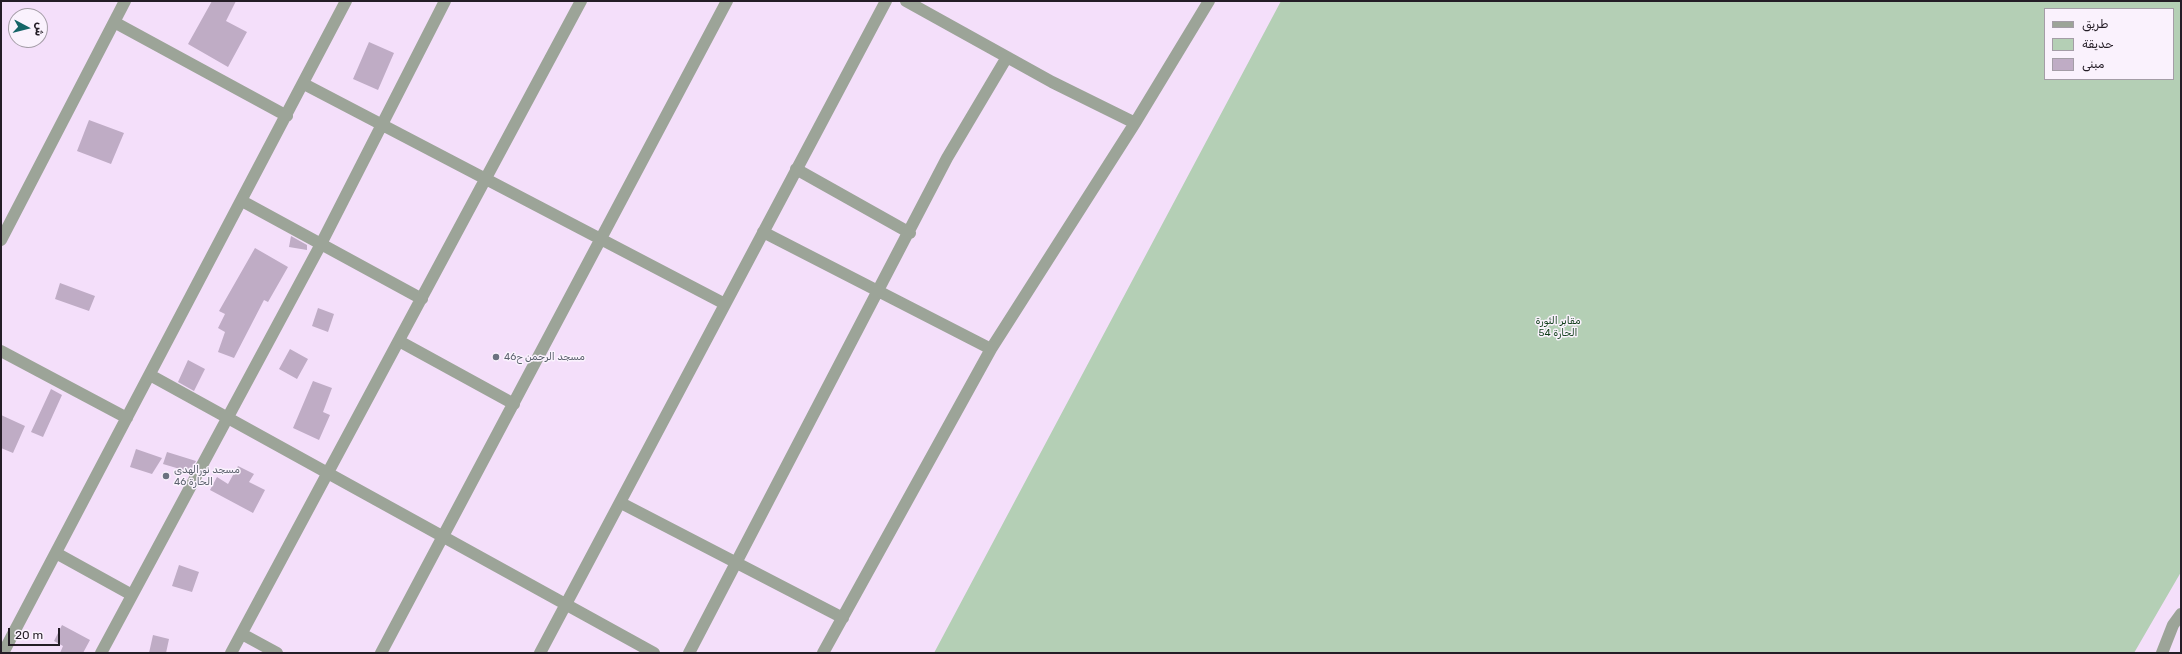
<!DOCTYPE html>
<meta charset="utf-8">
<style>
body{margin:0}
#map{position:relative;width:2182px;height:654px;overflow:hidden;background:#f4dffa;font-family:Rubik,"Noto Naskh Arabic",sans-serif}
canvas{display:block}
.frame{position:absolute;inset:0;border:2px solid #241d26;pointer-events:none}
.legend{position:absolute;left:2044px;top:8px;width:130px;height:72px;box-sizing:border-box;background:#faf2fd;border:1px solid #a49da7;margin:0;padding:5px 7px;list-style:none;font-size:12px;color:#241d26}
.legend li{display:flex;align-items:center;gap:8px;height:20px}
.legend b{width:20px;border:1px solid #a49da7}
.north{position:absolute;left:8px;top:8px;width:40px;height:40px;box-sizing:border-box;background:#faf2fd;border:1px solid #a49da7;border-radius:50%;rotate:97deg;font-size:11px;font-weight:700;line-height:16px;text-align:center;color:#241d26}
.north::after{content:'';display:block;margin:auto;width:14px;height:18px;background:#156467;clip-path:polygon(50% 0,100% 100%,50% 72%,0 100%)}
.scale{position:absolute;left:8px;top:628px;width:52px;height:18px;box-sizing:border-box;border:2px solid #241d26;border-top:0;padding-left:5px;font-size:12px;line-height:14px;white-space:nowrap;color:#241d26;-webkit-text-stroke:3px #faf2fd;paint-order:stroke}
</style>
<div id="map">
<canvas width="2182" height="654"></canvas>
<div class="frame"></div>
<ul class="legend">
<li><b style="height:5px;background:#9ca498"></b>طريق</li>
<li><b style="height:11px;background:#b4cfb5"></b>حديقة</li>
<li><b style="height:11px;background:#bfacc5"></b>مبنى</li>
</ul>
<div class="north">ش</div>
<div class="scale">20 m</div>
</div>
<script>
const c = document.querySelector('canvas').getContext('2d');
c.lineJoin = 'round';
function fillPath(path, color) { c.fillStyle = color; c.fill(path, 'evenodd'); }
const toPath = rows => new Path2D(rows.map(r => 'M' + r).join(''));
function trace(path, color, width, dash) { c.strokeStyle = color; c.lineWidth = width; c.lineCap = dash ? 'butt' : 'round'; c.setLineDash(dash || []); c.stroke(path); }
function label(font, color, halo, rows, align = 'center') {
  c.font = font + ' Rubik,"Noto Naskh Arabic",sans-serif'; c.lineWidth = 3; c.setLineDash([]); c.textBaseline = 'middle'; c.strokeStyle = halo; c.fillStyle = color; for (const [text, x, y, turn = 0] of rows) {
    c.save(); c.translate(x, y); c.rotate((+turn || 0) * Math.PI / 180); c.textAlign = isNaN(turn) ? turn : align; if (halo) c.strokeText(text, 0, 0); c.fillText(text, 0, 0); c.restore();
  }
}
fillPath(toPath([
 [1281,1,2181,1,2181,572,2134,653,934,653],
 [2045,9,2173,9,2173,79,2045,79]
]), '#b4cfb5');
fillPath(toPath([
 [212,1,236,1,226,21,247,32,228,67,188,44],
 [369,42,394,53,378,90,353,79],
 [89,120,124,133,111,164,77,151],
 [291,236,307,245,307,250,289,247],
 [255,248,288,267,268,302,264,300,234,358,218,352,225,332,218,328,225,314,219,311],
 [60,283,95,296,89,311,55,299],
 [318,308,334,314,328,332,312,326],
 [290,349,308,359,297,379,279,369],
 [188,360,205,369,194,391,178,382],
 [313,381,332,388,323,412,330,415,319,440,293,428],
 [51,389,62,395,43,437,31,432],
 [1,415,25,426,13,453,1,448],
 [136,449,162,458,152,474,130,467],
 [167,452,196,461,190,472,163,464],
 [238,466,254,474,249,482,265,490,253,513,210,490,217,477,228,484],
 [179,565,199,572,192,592,172,586],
 [62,625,90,640,83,653,60,653,63,646,54,641],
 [153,635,169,639,166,653,149,653]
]), '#bfacc5');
trace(toPath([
 [906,1,1052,82,1135,123],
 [114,22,287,116],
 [304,84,725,304],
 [796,169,910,233],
 [242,201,422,299],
 [763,232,991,349],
 [1,240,125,1],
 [399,341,514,404],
 [1,351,127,418],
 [150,375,654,653],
 [621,503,843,618],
 [56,553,132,595],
 [242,634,277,653],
 [3,653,346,1],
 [101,653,321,244,445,1],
 [231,653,581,1],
 [381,653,727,1],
 [540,653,886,1],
 [689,653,947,158,1007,57],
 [823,653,991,349,1135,123,1209,1],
 [2162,653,2173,625,2181,614]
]), '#9ca498', 12);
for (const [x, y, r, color] of [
 [496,357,4,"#6b7280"],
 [166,476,4,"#6b7280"]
]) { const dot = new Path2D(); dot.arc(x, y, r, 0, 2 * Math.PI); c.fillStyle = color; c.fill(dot); trace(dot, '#faf2fd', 1.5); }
label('10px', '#103e19', '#faf2fd', [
 ["مقابر الثورة",1558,321],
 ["الحارة 54",1558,333]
]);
label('10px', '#5b616d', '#faf2fd', [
 ["مسجد الرحمن ح46",504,357],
 ["مسجد نورالهدى",174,470],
 ["الحارة 46",174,482]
], 'left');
</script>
